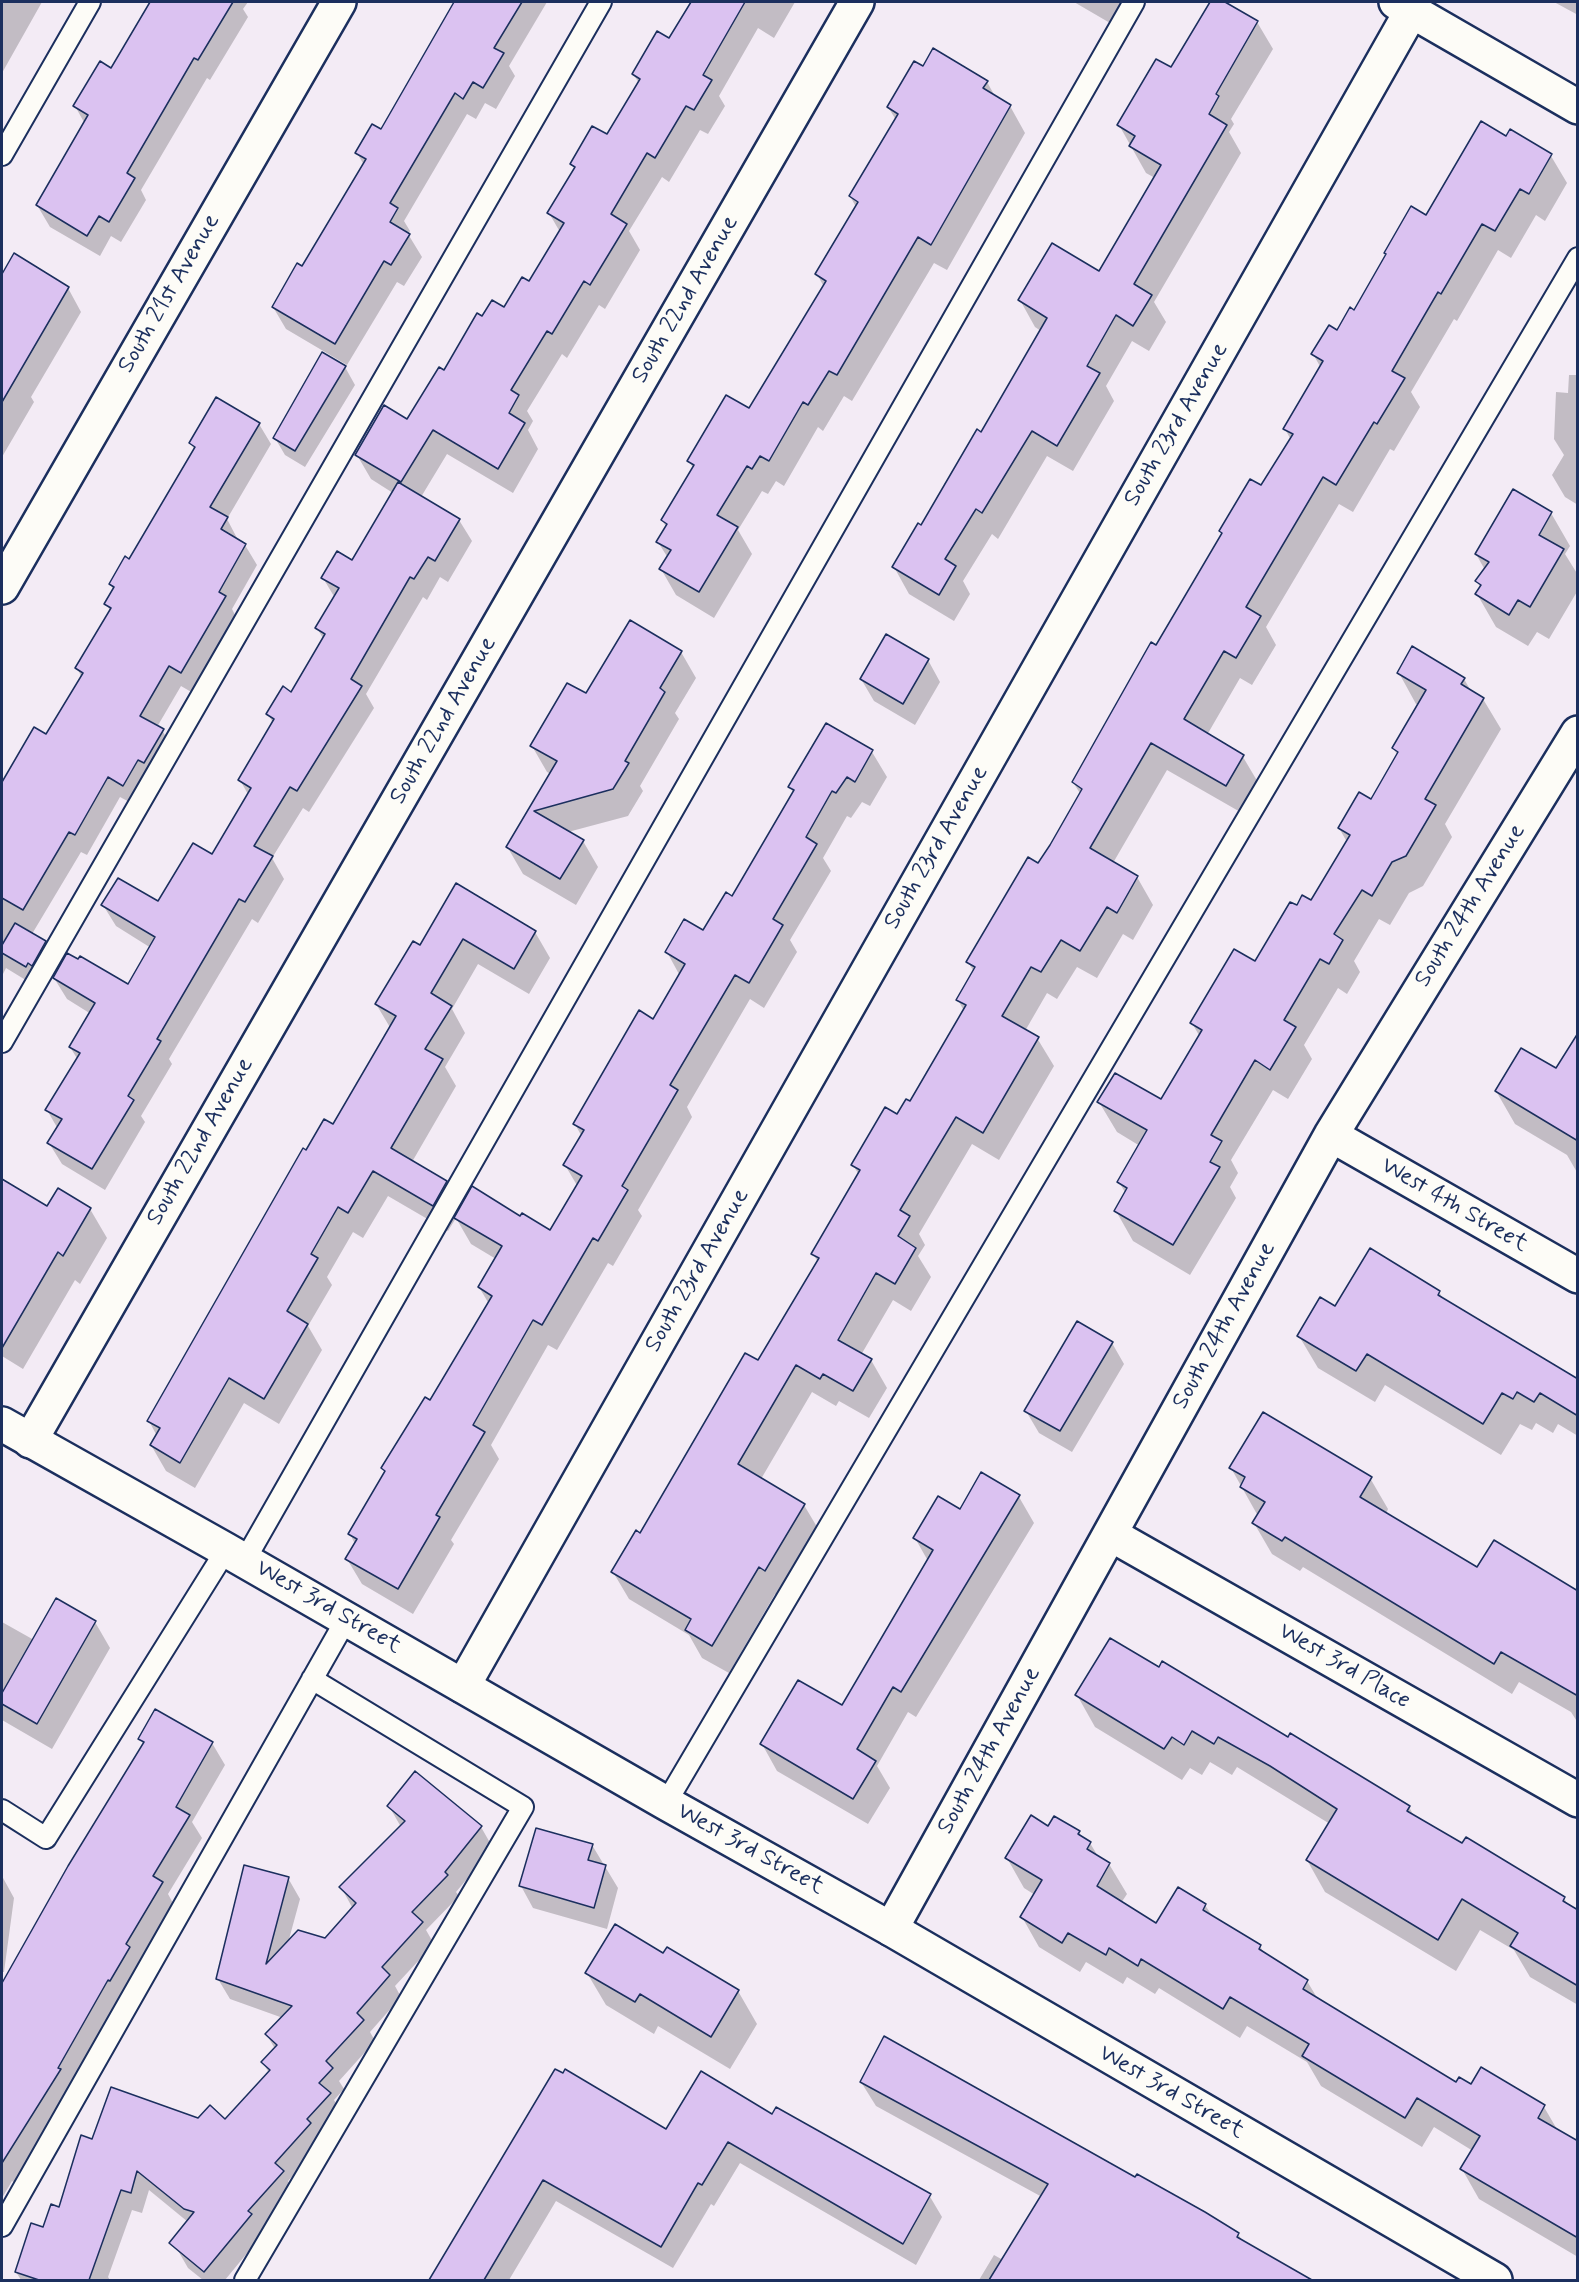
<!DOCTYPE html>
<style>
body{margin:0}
#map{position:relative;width:1579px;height:2282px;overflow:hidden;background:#f3ebf5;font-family:Mynerve,sans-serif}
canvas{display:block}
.frame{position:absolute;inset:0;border:3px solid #1b2f5e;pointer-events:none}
</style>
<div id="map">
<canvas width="1579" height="2282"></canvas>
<div class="frame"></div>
</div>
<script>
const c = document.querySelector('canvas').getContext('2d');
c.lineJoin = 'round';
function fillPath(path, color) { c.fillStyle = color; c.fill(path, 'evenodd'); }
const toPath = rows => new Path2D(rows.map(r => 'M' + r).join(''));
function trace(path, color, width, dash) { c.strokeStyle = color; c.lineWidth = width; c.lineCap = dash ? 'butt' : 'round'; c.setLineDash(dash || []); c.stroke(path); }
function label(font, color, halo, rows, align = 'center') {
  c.font = font + ' Mynerve,sans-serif'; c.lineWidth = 6; c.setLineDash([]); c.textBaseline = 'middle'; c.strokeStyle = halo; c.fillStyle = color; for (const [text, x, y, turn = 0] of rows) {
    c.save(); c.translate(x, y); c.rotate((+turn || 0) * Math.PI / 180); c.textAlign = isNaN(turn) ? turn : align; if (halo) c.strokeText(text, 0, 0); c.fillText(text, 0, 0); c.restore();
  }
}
fillPath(toPath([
 [2,2,42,2,2,73],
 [152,2,248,2,243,9,248,17,210,80,207,78,141,190,146,200,121,242,111,236,100,256,50,227,37,205,85,124,75,106,112,70],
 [461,2,547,2,509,66,515,76,496,109,485,103,476,119,467,114,404,221,410,231,408,234,422,257,404,286,397,282,347,365,286,329,273,307,302,269,364,165,357,153,382,131],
 [693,2,795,2,774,38,758,28,719,96,725,106,708,134,700,130,669,182,662,177,629,231,640,250,605,309,599,305,567,358,562,354,527,411,533,421,528,430,538,449,513,493,447,454,421,497,459,520,472,541,448,582,440,577,427,600,423,597,366,694,374,708,309,812,303,808,272,858,284,879,258,923,252,919,169,1059,172,1064,141,1116,145,1122,105,1190,62,1164,49,1143,58,1129,47,1110,78,1060,70,1047,91,1014,67,999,54,978,129,986,151,948,116,926,103,905,159,903,212,856,249,796,240,780,273,723,268,714,292,694,324,640,317,628,335,598,323,578,352,562,393,493,371,479,357,455,408,421,483,319,505,309,530,283,560,232,549,213,575,169,572,164,607,136,639,83,633,74,670,40],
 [1074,2,1122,2,1110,23],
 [1211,2,1222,2,1257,22,1273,49,1231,119,1234,124,1229,132,1241,153,1154,302,1166,322,1149,351,1132,341,1106,386,1114,401,1073,471,1047,456,998,539,992,534,963,581,970,594,954,621,909,594,894,567,982,434,1041,331,1035,327,1020,300,1100,273,1155,178,1146,173,1119,125,1171,69],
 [1554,2,1578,2,1578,15],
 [923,69,987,82,996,98,1010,106,1025,133,947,270,934,263,852,401,844,396,823,431,818,427,784,486,776,481,768,494,762,491,738,530,752,554,714,618,676,595,661,569,668,558,658,542,666,527,662,520,693,468,689,461,750,410,824,287,817,274,856,207,850,196,896,120,888,107],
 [1507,138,1551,156,1567,183,1545,221,1536,215,1511,258,1498,250,1457,321,1454,319,1411,392,1420,407,1394,451,1390,449,1353,512,1339,504,1266,627,1276,645,1252,685,1240,678,1207,735,1243,757,1259,784,1242,813,1167,770,1113,863,1137,877,1153,905,1133,940,1123,934,1097,978,1077,967,1057,999,1047,993,1025,1031,1037,1038,1054,1066,999,1160,972,1144,919,1234,925,1245,918,1256,931,1277,911,1311,893,1300,861,1355,871,1360,887,1388,869,1418,839,1401,836,1406,812,1392,761,1479,804,1505,820,1532,781,1598,775,1594,729,1673,702,1658,689,1635,629,1599,613,1572,759,1362,818,1262,813,1254,859,1175,853,1165,910,1103,964,1011,958,1000,974,972,968,962,1038,865,1081,795,1073,782,1157,647,1291,440,1285,429,1321,368,1313,354,1338,332,1355,312,1426,217],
 [15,255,68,288,81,312,31,397,34,402,2,457,2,277],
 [345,367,355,385,305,467,285,455,275,438],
 [1569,375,1578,375,1578,505,1565,497,1552,475,1564,455,1554,439,1556,392,1568,393],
 [259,424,271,444,227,519,238,540,245,545,257,565,232,609,236,617,193,693,181,686,157,727,162,730,174,751,135,805,120,797,87,855,81,852,32,934,45,942,57,962,37,987,6,968,2,976,2,784,35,729,47,736,82,678,77,668,111,612,106,604,114,590,110,584,130,561,195,450,190,443],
 [1551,513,1570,546,1565,554,1578,575,1578,590,1549,639,1537,632,1528,646,1496,627,1477,594,1481,588,1477,582,1485,570,1476,554],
 [681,652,696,678,675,713,679,719,640,786,643,791,628,816,568,832,583,841,598,867,576,905,523,874,508,848,551,774,547,772,532,746],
 [928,660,940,682,915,725,874,701,861,679],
 [1399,673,1464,679,1471,691,1483,699,1501,729,1445,824,1452,837,1423,886,1409,893,1390,925,1379,919,1354,961,1360,972,1347,994,1338,988,1304,1045,1312,1059,1288,1099,1273,1090,1231,1160,1238,1173,1230,1187,1236,1198,1190,1275,1133,1241,1116,1211,1126,1194,1119,1182,1140,1146,1117,1132,1099,1102,1161,1101,1200,1037,1192,1023,1256,963,1297,907,1311,902,1347,842,1339,828,1372,801,1398,756,1393,748,1419,705,1416,704],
 [827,725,872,752,887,777,870,806,862,802,851,818,847,816,823,858,831,871,790,940,797,952,764,1008,750,999,687,1107,692,1117,638,1210,642,1216,613,1266,608,1263,557,1350,548,1345,491,1445,499,1459,451,1540,454,1544,413,1614,362,1584,347,1559,355,1544,350,1534,386,1473,383,1468,431,1402,489,1304,479,1287,496,1259,471,1244,456,1218,448,1231,388,1196,363,1238,353,1232,327,1277,332,1285,308,1326,322,1350,279,1424,244,1403,195,1488,166,1471,151,1445,157,1436,149,1421,307,1152,334,1126,391,1029,376,1004,420,947,456,885,535,932,550,958,529,994,478,964,452,1009,465,1033,445,1067,456,1086,412,1162,446,1182,461,1208,521,1218,551,1232,578,1187,565,1165,582,1137,575,1124,654,1021,680,976,667,952,704,932,733,898,794,794,790,787],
 [1556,1070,1578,1074,1578,1174,1567,1155,1515,1124,1496,1091],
 [9,1185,48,1208,90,1209,107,1238,80,1284,75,1280,23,1369,2,1356,2,1197],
 [1439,1292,1444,1300,1578,1380,1578,1436,1558,1424,1553,1433,1536,1423,1532,1430,1520,1424,1501,1455,1385,1385,1375,1402,1318,1368,1299,1336,1336,1308],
 [1112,1343,1124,1364,1072,1452,1039,1433,1026,1411],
 [1231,1468,1370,1478,1388,1509,1386,1514,1478,1569,1578,1617,1578,1723,1571,1712,1519,1682,1512,1694,1303,1567,1300,1571,1272,1554,1254,1523,1258,1516],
 [1019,1497,1034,1523,916,1717,908,1712,877,1766,890,1788,868,1824,777,1771,762,1744,843,1708,928,1561,915,1538,960,1511],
 [2,1622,34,1640,95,1622,110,1648,52,1749,2,1720],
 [1159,1670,1288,1739,1290,1735,1409,1807,1415,1818,1564,1898,1569,1907,1578,1912,1578,2005,1530,1977,1514,1950,1480,1930,1456,1971,1325,1892,1307,1860,1330,1824,1237,1767,1232,1775,1210,1762,1202,1775,1190,1768,1182,1780,1095,1727,1077,1695],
 [140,1739,212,1743,225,1765,192,1822,202,1838,168,1894,174,1905,139,1964,142,1970,73,2092,15,2183,12,2181,2,2198,2,1986,70,1867,144,1745],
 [389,1806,481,1827,493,1848,456,1892,459,1896,426,1930,434,1944,395,1986,401,1997,370,2032,375,2041,339,2081,344,2089,334,2100,342,2114,322,2144,288,2181,294,2192,260,2231,262,2235,225,2280,203,2280,188,2268,176,2247,188,2222,149,2190,142,2213,132,2210,108,2277,110,2280,21,2280,16,2272,44,2229,60,2209,93,2141,199,2120,225,2121,269,2073,263,2063,275,2049,267,2035,283,2018,230,1999,218,1979,288,1878,300,1899,288,1943,325,1939,353,1909,341,1887,401,1827],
 [1049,1828,1079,1832,1083,1839,1090,1843,1099,1858,1109,1864,1127,1894,1121,1903,1157,1925,1205,1905,1213,1917,1260,1946,1265,1955,1307,1981,1319,2001,1456,2084,1472,2086,1544,2107,1558,2131,1578,2142,1578,2257,1479,2199,1462,2169,1473,2151,1434,2127,1422,2147,1321,2086,1307,2062,1247,2026,1240,2038,1159,1988,1155,1994,1127,1977,1123,1984,1086,1962,1080,1972,1039,1947,1022,1917,1035,1895,1024,1888,1007,1858],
 [592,1845,618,1888,607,1929,533,1908,521,1886],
 [2,1876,14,1898,4,1972,2,1972],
 [668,1949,738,1991,757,2024,730,2069,658,2026,654,2034,606,2005,587,1973,664,1955],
 [556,2071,667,2131,773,2116,929,2195,942,2217,916,2265,740,2163,714,2206,711,2204,673,2268,556,2201,509,2280,430,2280],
 [861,2082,1136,2179,1238,2234,1244,2243,1309,2280,979,2280,994,2255,1003,2260,1042,2197,876,2106]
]), '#0003');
const building = toPath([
 [150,2,233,2,198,60,194,58,127,173,135,178,109,222,99,216,87,236,36,205,88,115,73,106,100,61,111,68,150,2],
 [454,2,522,2,494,48,504,53,483,88,473,82,463,99,455,93,390,203,398,208,390,222,410,234,391,265,384,261,335,344,272,307,297,263,302,266,366,159,355,153,372,124,381,129,454,2],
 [691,2,745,2,703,75,712,80,694,110,686,106,655,158,647,153,611,214,627,224,590,285,584,281,552,334,547,331,511,390,519,395,509,413,525,423,498,469,433,430,401,482,355,455,384,405,407,419,439,367,444,370,477,313,482,316,492,300,504,307,522,277,529,281,564,223,547,213,575,167,570,164,592,126,607,134,640,79,632,74,657,31,669,38,691,2],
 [1210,2,1225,2,1258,21,1216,94,1219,96,1209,114,1227,125,1134,284,1152,295,1133,326,1116,315,1087,366,1100,373,1057,446,1032,431,982,513,976,509,945,559,956,566,939,595,892,567,918,523,921,525,977,429,981,432,1047,318,1018,300,1052,243,1099,271,1161,165,1129,146,1135,136,1117,125,1156,59,1171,67,1210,2],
 [933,48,988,81,983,88,1011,105,931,245,918,237,837,375,829,371,808,405,803,402,769,461,760,456,752,469,747,466,717,515,738,527,699,592,659,569,671,550,656,542,667,524,661,520,694,465,687,461,726,395,749,408,826,281,815,274,858,202,849,196,898,114,887,107,914,61,923,66,933,48],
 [1481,121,1506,136,1510,129,1552,154,1529,194,1520,189,1495,231,1482,224,1441,294,1438,292,1392,371,1405,378,1377,424,1374,422,1336,485,1323,477,1246,607,1261,616,1236,658,1224,651,1184,719,1244,755,1226,786,1151,743,1090,848,1138,876,1117,913,1107,907,1080,951,1061,940,1041,972,1031,967,1002,1016,1039,1037,983,1133,956,1117,900,1210,910,1216,898,1236,916,1248,895,1284,876,1273,838,1340,872,1359,853,1391,823,1374,820,1379,796,1365,738,1464,805,1504,765,1571,759,1567,712,1646,685,1630,691,1619,611,1572,636,1530,640,1533,745,1353,758,1360,819,1258,811,1254,860,1170,851,1165,885,1107,897,1114,906,1099,910,1101,966,1005,956,1000,975,967,966,962,1028,857,1038,863,1050,845,1082,789,1072,782,1151,642,1156,645,1222,533,1219,531,1250,479,1261,485,1293,434,1283,429,1323,361,1311,354,1329,325,1337,330,1350,307,1354,310,1386,254,1384,253,1411,206,1426,215,1481,121],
 [14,253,69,287,2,402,2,274,14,253],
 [322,352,346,366,295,451,273,438,322,352],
 [216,397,260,423,210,507,228,517,221,529,246,544,219,592,226,596,181,673,169,666,140,716,164,729,144,763,138,760,123,786,108,777,75,835,69,832,23,910,2,898,2,782,34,727,46,734,83,673,75,668,111,608,104,604,114,587,109,584,125,556,129,559,195,447,189,443,216,397],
 [398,482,460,519,435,561,428,557,414,579,410,577,351,679,362,686,297,791,290,787,254,846,273,856,245,902,239,899,157,1039,161,1041,128,1096,134,1100,92,1169,47,1143,62,1119,45,1110,80,1053,69,1047,95,1003,53,978,67,953,78,959,80,956,128,984,155,937,101,905,118,878,158,901,193,843,212,854,251,788,238,780,274,719,266,714,283,686,291,692,325,634,315,628,339,588,321,578,337,551,352,560,398,482],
 [1513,489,1552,512,1539,535,1564,549,1530,607,1518,600,1509,615,1475,594,1481,585,1475,581,1489,562,1475,554,1513,489],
 [630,620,682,651,660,688,665,692,625,761,629,763,613,789,534,811,584,840,560,879,506,847,557,761,530,746,567,683,586,693,630,620],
 [886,634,929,659,903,704,860,679,886,634],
 [1412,646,1465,678,1461,684,1484,698,1425,799,1436,805,1406,856,1392,862,1372,896,1362,890,1334,934,1343,940,1329,964,1320,959,1284,1020,1296,1027,1270,1070,1255,1060,1211,1135,1222,1141,1210,1162,1220,1167,1173,1245,1114,1211,1127,1188,1117,1182,1147,1130,1097,1102,1115,1073,1161,1099,1202,1030,1190,1023,1234,949,1255,961,1290,902,1297,905,1302,895,1311,900,1350,835,1338,828,1359,792,1371,799,1398,752,1392,748,1426,690,1397,673,1412,646],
 [826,723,873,750,855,782,847,777,836,793,832,791,806,837,817,844,773,919,783,925,749,983,735,975,670,1085,678,1090,622,1186,628,1190,598,1241,593,1238,542,1325,533,1320,473,1425,485,1432,436,1515,440,1517,398,1589,345,1559,357,1539,348,1534,385,1471,381,1468,425,1397,430,1400,492,1296,478,1287,502,1246,454,1218,472,1186,520,1216,522,1213,550,1230,582,1176,563,1165,584,1130,573,1124,639,1010,653,1019,685,964,665,952,684,919,703,930,726,892,732,896,794,790,788,787,826,723],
 [456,883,536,931,514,969,463,939,431,993,452,1006,425,1049,443,1059,391,1148,447,1181,433,1206,373,1171,348,1213,338,1207,311,1254,318,1258,287,1311,308,1324,264,1399,229,1378,180,1463,150,1445,160,1428,147,1421,303,1148,306,1150,324,1119,333,1124,396,1016,375,1004,413,941,420,945,456,883],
 [15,923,46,941,32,966,28,963,26,967,2,953,2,945,15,923],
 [1578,1033,1578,1141,1495,1091,1521,1048,1556,1068,1578,1033],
 [2,1179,47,1206,58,1188,91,1208,63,1256,58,1252,2,1348,2,1179],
 [1370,1248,1440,1291,1438,1295,1578,1379,1578,1416,1540,1393,1534,1402,1517,1392,1513,1399,1502,1393,1483,1424,1367,1354,1356,1371,1297,1336,1320,1297,1335,1306,1370,1248],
 [1077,1321,1113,1342,1060,1431,1024,1411,1077,1321],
 [1263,1412,1372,1477,1360,1497,1477,1567,1494,1540,1578,1591,1578,1696,1501,1652,1494,1664,1285,1537,1282,1541,1252,1523,1265,1502,1240,1487,1245,1477,1229,1468,1263,1412],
 [981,1472,1020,1495,901,1692,893,1687,857,1749,876,1761,853,1799,760,1744,798,1680,842,1705,933,1550,913,1538,938,1496,960,1509,981,1472],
 [56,1598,96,1621,37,1724,2,1704,2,1693,56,1598],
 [1110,1638,1159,1667,1162,1661,1288,1737,1290,1733,1410,1806,1407,1811,1462,1843,1466,1837,1565,1897,1563,1901,1578,1910,1578,1986,1510,1946,1518,1933,1462,1899,1438,1940,1306,1860,1337,1809,1270,1766,1218,1737,1214,1744,1192,1731,1184,1745,1172,1737,1164,1749,1075,1695,1110,1638],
 [155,1709,213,1742,176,1807,190,1815,153,1876,163,1882,126,1944,130,1947,110,1981,108,1980,58,2068,61,2069,2,2163,2,1983,68,1866,144,1742,138,1739,155,1709],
 [415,1771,482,1826,445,1872,448,1875,412,1912,423,1922,382,1967,390,1975,357,2013,364,2020,326,2061,333,2068,319,2083,331,2093,307,2119,311,2123,275,2163,284,2171,248,2211,252,2214,204,2272,169,2243,194,2212,184,2209,137,2171,131,2193,121,2190,89,2280,39,2280,15,2272,31,2223,43,2227,51,2204,59,2207,81,2135,92,2139,111,2087,198,2118,210,2105,225,2119,270,2070,261,2062,277,2045,265,2034,292,2006,216,1979,244,1865,289,1877,266,1964,298,1930,325,1938,356,1903,339,1887,405,1821,387,1806,415,1771],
 [1031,1815,1048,1826,1054,1816,1080,1831,1078,1834,1091,1842,1087,1849,1110,1863,1097,1886,1156,1923,1178,1887,1206,1904,1203,1910,1261,1945,1259,1949,1308,1980,1303,1989,1456,2082,1459,2077,1471,2084,1481,2067,1545,2105,1538,2118,1578,2141,1578,2238,1460,2169,1480,2136,1417,2098,1405,2118,1302,2056,1309,2044,1230,1997,1223,2009,1141,1959,1138,1966,1109,1948,1106,1955,1068,1933,1062,1943,1020,1917,1042,1880,1005,1858,1031,1815],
 [536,1828,593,1844,588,1860,606,1865,594,1908,519,1886,536,1828],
 [615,1924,663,1953,667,1947,739,1990,711,2037,640,1994,635,2002,585,1973,615,1924],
 [884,2036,1135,2177,1137,2174,1205,2212,1239,2233,1237,2237,1312,2280,989,2280,1048,2184,860,2082,884,2036],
 [555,2069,563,2073,565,2069,666,2129,701,2071,772,2114,776,2107,931,2194,903,2244,728,2142,702,2185,698,2183,661,2247,543,2180,484,2280,429,2280,555,2069]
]);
fillPath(building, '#dbc2f1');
trace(building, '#1b2f5e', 1.5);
const lane = toPath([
 [2,155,90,2],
 [2,1042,601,2],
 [245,1560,1134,2],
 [666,1803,1578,258],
 [2,1810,46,1838,226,1550],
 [2,2226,347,1618],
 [245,2280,523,1807,312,1679]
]);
const street = toPath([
 [1396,2,1578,107],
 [2,587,339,2],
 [1331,1135,1578,1276],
 [30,1441,857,2],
 [1110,1534,1578,1800],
 [463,1686,1412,10],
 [891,1929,1331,1135,1578,733]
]);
const secondary = toPath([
 [2,1424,226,1550,666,1803,891,1929,1495,2280]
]);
trace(lane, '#1b2f5e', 24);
trace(street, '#1b2f5e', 38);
trace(secondary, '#1b2f5e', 38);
trace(lane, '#fdfcf7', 20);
trace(street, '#fdfcf7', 33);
trace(secondary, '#fdfcf7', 33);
label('24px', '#1b2f5e', '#fdfcf7', [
 ["South 21st Avenue",170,294,-60],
 ["South 22nd Avenue",686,300,-60],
 ["South 23rd Avenue",1177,425,-60],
 ["South 22nd Avenue",444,721,-60],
 ["South 23rd Avenue",937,848,-60],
 ["South 24th Avenue",1471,906,-58],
 ["South 22nd Avenue",201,1142,-60],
 ["West 4th Street",1454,1206,30],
 ["South 23rd Avenue",698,1271,-60],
 ["South 24th Avenue",1225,1326,-61],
 ["West 3rd Street",328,1608,30],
 ["West 3rd Place",1344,1667,30],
 ["South 24th Avenue",990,1751,-61],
 ["West 3rd Street",750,1850,29],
 ["West 3rd Street",1171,2093,30]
]);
</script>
